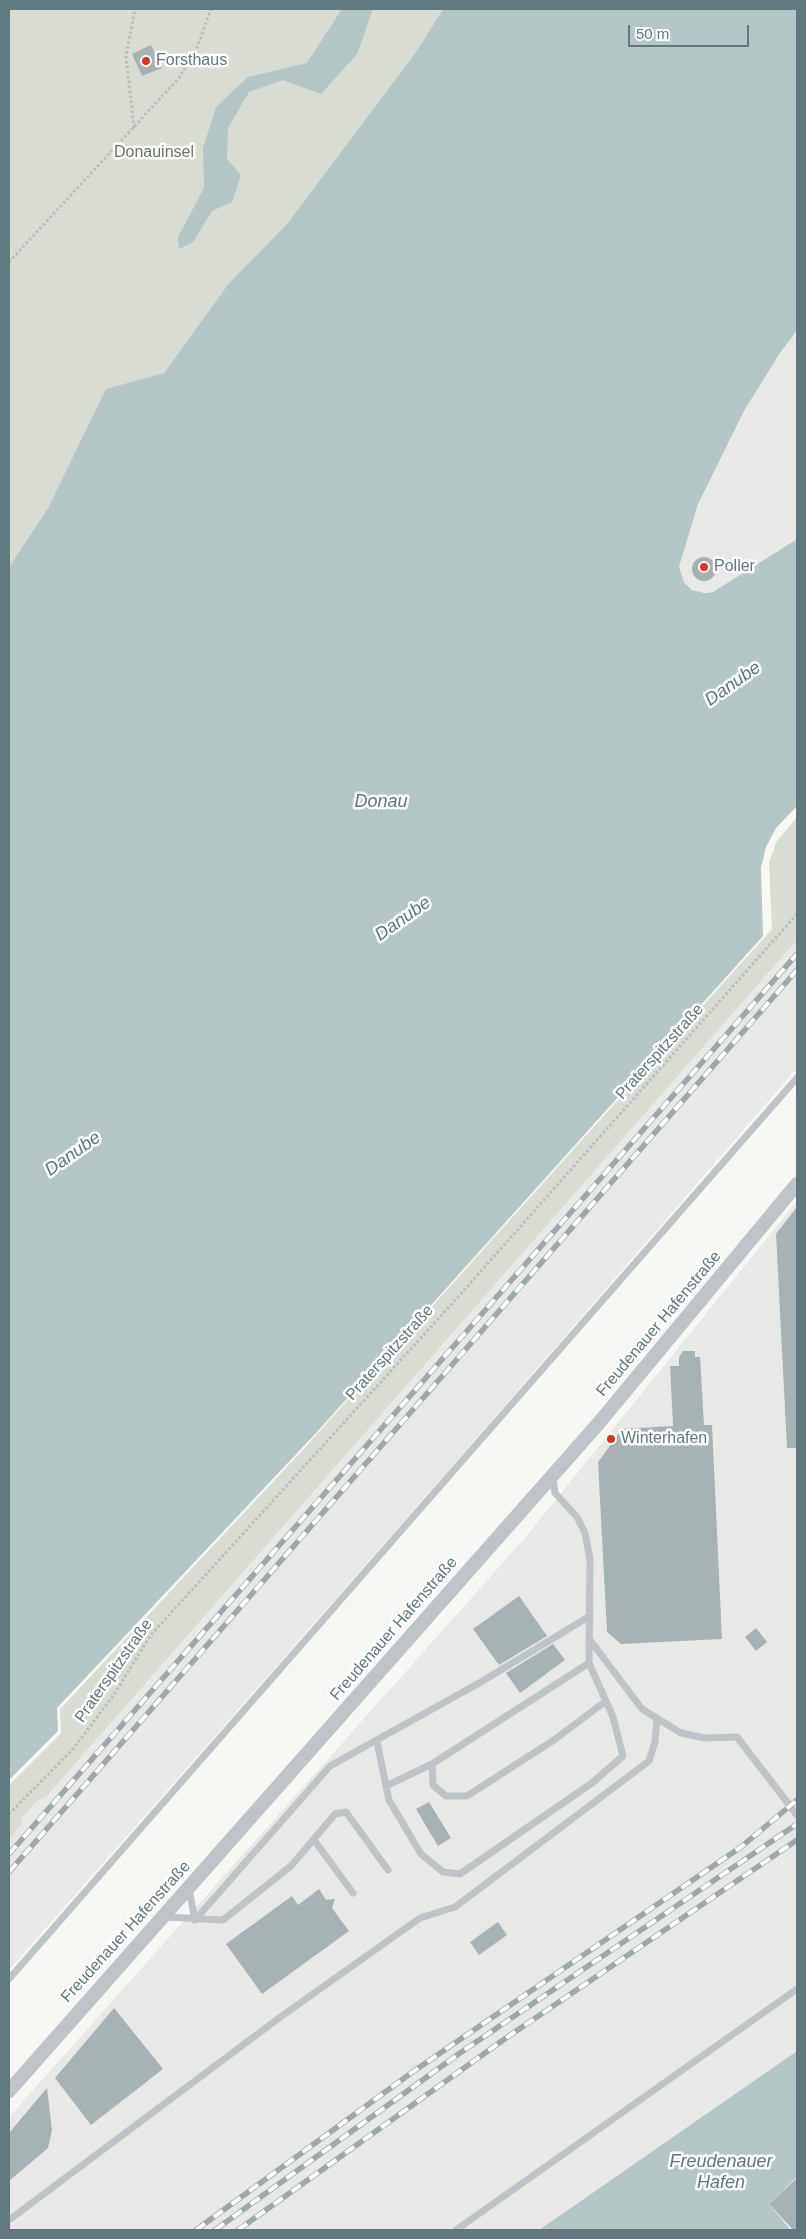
<!DOCTYPE html>
<meta charset="utf-8">
<style>
body{margin:0}
#map{position:relative;width:806px;height:2239px;overflow:hidden;background:#f7f7f4;font-family:Arial,sans-serif}
canvas{display:block}
.frame{position:absolute;inset:0;border:10px solid #62787f;pointer-events:none}
.scale{position:absolute;left:628px;top:25px;width:121px;height:22px;box-sizing:border-box;border:2px solid #62787f;border-top:0;padding-left:6px;font-size:15px;line-height:18px;white-space:nowrap;color:#62787f;-webkit-text-stroke:4px #fff;paint-order:stroke}
</style>
<div id="map">
<canvas width="806" height="2239"></canvas>
<div class="frame"></div>
<div class="scale">50 m</div>
</div>
<script>
const c = document.querySelector('canvas').getContext('2d');
c.lineJoin = 'round';
function fillPath(path, color) { c.fillStyle = color; c.fill(path, 'evenodd'); }
const toPath = rows => new Path2D(rows.map(r => 'M' + r).join(''));
function trace(path, color, width, dash) { c.strokeStyle = color; c.lineWidth = width; c.lineCap = dash ? 'butt' : 'round'; c.setLineDash(dash || []); c.stroke(path); }
function label(font, color, halo, rows, align = 'center') {
  c.font = font + ' Arial,sans-serif'; c.lineWidth = 5; c.setLineDash([]); c.textBaseline = 'middle'; c.strokeStyle = halo; c.fillStyle = color; for (const [text, x, y, turn = 0] of rows) {
    c.save(); c.translate(x, y); c.rotate((+turn || 0) * Math.PI / 180); c.textAlign = isNaN(turn) ? turn : align; if (halo) c.strokeText(text, 0, 0); c.fillText(text, 0, 0); c.restore();
  }
}
fillPath(toPath([
 [797,330,797,539,713,592,697,592,684,582,679,567,698,504,744,411,780,353],
 [797,940,797,1068,455,1463,9,1970,9,1840,21,1825,22,1818,38,1800,46,1797],
 [797,1201,797,2051,539,2230,9,2230,9,2117,524,1539]
]), '#e8e8e7');
fillPath(toPath([
 [9,9,443,9,416,52,287,224,229,283,164,373,106,390,48,508,9,567],
 [797,817,797,940,46,1797,38,1800,22,1818,21,1825,9,1840,9,1785,61,1733,60,1709,300,1453,772,929,769,862,777,841]
]), '#d8dcd3');
fillPath(toPath([
 [342,9,373,9,357,54,321,94,283,80,249,92,228,128,227,159,241,175,232,202,212,211,193,242,179,249,178,237,204,188,203,148,216,107,248,77,307,63],
 [443,9,797,9,797,330,780,353,744,411,698,504,679,567,684,582,692,590,705,593,713,592,797,539,797,806,776,828,766,847,761,868,763,936,316,1433,57,1708,58,1731,9,1780,9,567,48,508,106,389,164,373,229,283,287,224,416,52],
 [797,2051,797,2177,769,2204,790,2229,788,2230,539,2230]
]), '#b5c6c7');
fillPath(toPath([
 [151,45,162,68,142,76,132,54],
 '692 569a12 12 0 1 1 24 0a12 12 0 1 1-24 0Z',
 [797,1207,797,1448,787,1448,776,1234],
 [683,1351,695,1351,695,1357,700,1357,704,1425,712,1425,722,1639,621,1644,607,1632,598,1462,622,1429,673,1426,670,1366,679,1366,679,1357],
 [519,1596,547,1636,499,1665,473,1629],
 [756,1628,767,1642,756,1651,745,1637],
 [553,1644,565,1660,520,1693,506,1673],
 [429,1802,451,1838,438,1846,416,1809],
 [319,1889,326,1900,335,1899,332,1908,349,1931,262,1994,226,1944,292,1896,298,1905],
 [498,1922,507,1935,479,1955,470,1942],
 [114,2008,163,2069,91,2125,55,2078],
 [47,2088,52,2130,48,2148,9,2181,9,2133],
 [797,2178,797,2230,793,2230,769,2204]
]), '#a7b2b5');
trace(toPath([
 [134,128,126,56,135,9],
 [9,262,179,78,198,45,211,9],
 [9,1814,74,1748,113,1696,150,1636,459,1296,797,914]
]), '#b8bdbf', 3, [2.5, 2.5]);
trace(toPath([
 [590,1640,642,1709,681,1733,704,1738,737,1737,797,1815],
 [377,1742,389,1800,421,1854,443,1872,460,1874,592,1783,623,1756,613,1717,589,1663,590,1560,585,1533,577,1517,555,1493,553,1478],
 [432,1764,433,1785,446,1796,467,1796,554,1740,606,1701],
 [386,1786,432,1764,589,1663],
 [314,1840,353,1893],
 [189,1889,195,1920],
 [164,1917,223,1920,291,1866,335,1814,346,1812,388,1870],
 [195,1920,330,1766,481,1682,590,1616],
 [9,1979,797,1078],
 [9,2220,279,2018,420,1918,455,1907,649,1761,655,1742,657,1718],
 [456,2230,797,1989]
]), '#bec4c7', 7);
trace(toPath([
 [9,2091,598,1424,797,1184]
]), '#bec4c7', 14);
const rail = toPath([
 [9,1854,797,954],
 [9,1872,797,970],
 [196,2230,414,2071,741,1847,797,1800],
 [215,2230,460,2053,797,1824],
 [238,2230,506,2038,797,1840]
]);
trace(rail, '#9da8ab', 5.5);
trace(rail, '#fff', 4, [11]);
for (const [x, y, r, color] of [
 [146,61,5,"#e42f27"],
 [704,567,5,"#e42f27"],
 [611,1439,5,"#e42f27"]
]) { const dot = new Path2D(); dot.arc(x, y, r, 0, 2 * Math.PI); c.fillStyle = color; c.fill(dot); trace(dot, '#fff', 2); }
label('16px', '#62787f', '#fff', [
 ["Forsthaus",156,61],
 ["Poller",714,567],
 ["Winterhafen",621,1439]
], 'left');
label('16px', '#697761', '#fff', [
 ["Donauinsel",154,153]
]);
label('16px', '#62787f', '#fff', [
 ["Praterspitzstraße",660,1052,-48],
 ["Freudenauer Hafenstraße",659,1324,-50],
 ["Praterspitzstraße",390,1353,-48],
 ["Freudenauer Hafenstraße",394,1629,-49],
 ["Praterspitzstraße",114,1671,-55],
 ["Freudenauer Hafenstraße",126,1932,-48]
]);
label('italic 18px', '#5d787a', '#fff', [
 ["Danube",733,684,-35],
 ["Donau",381,802],
 ["Danube",403,919,-35],
 ["Danube",73,1154,-35],
 ["Freudenauer",721,2162],
 ["Hafen",721,2183]
]);
</script>
